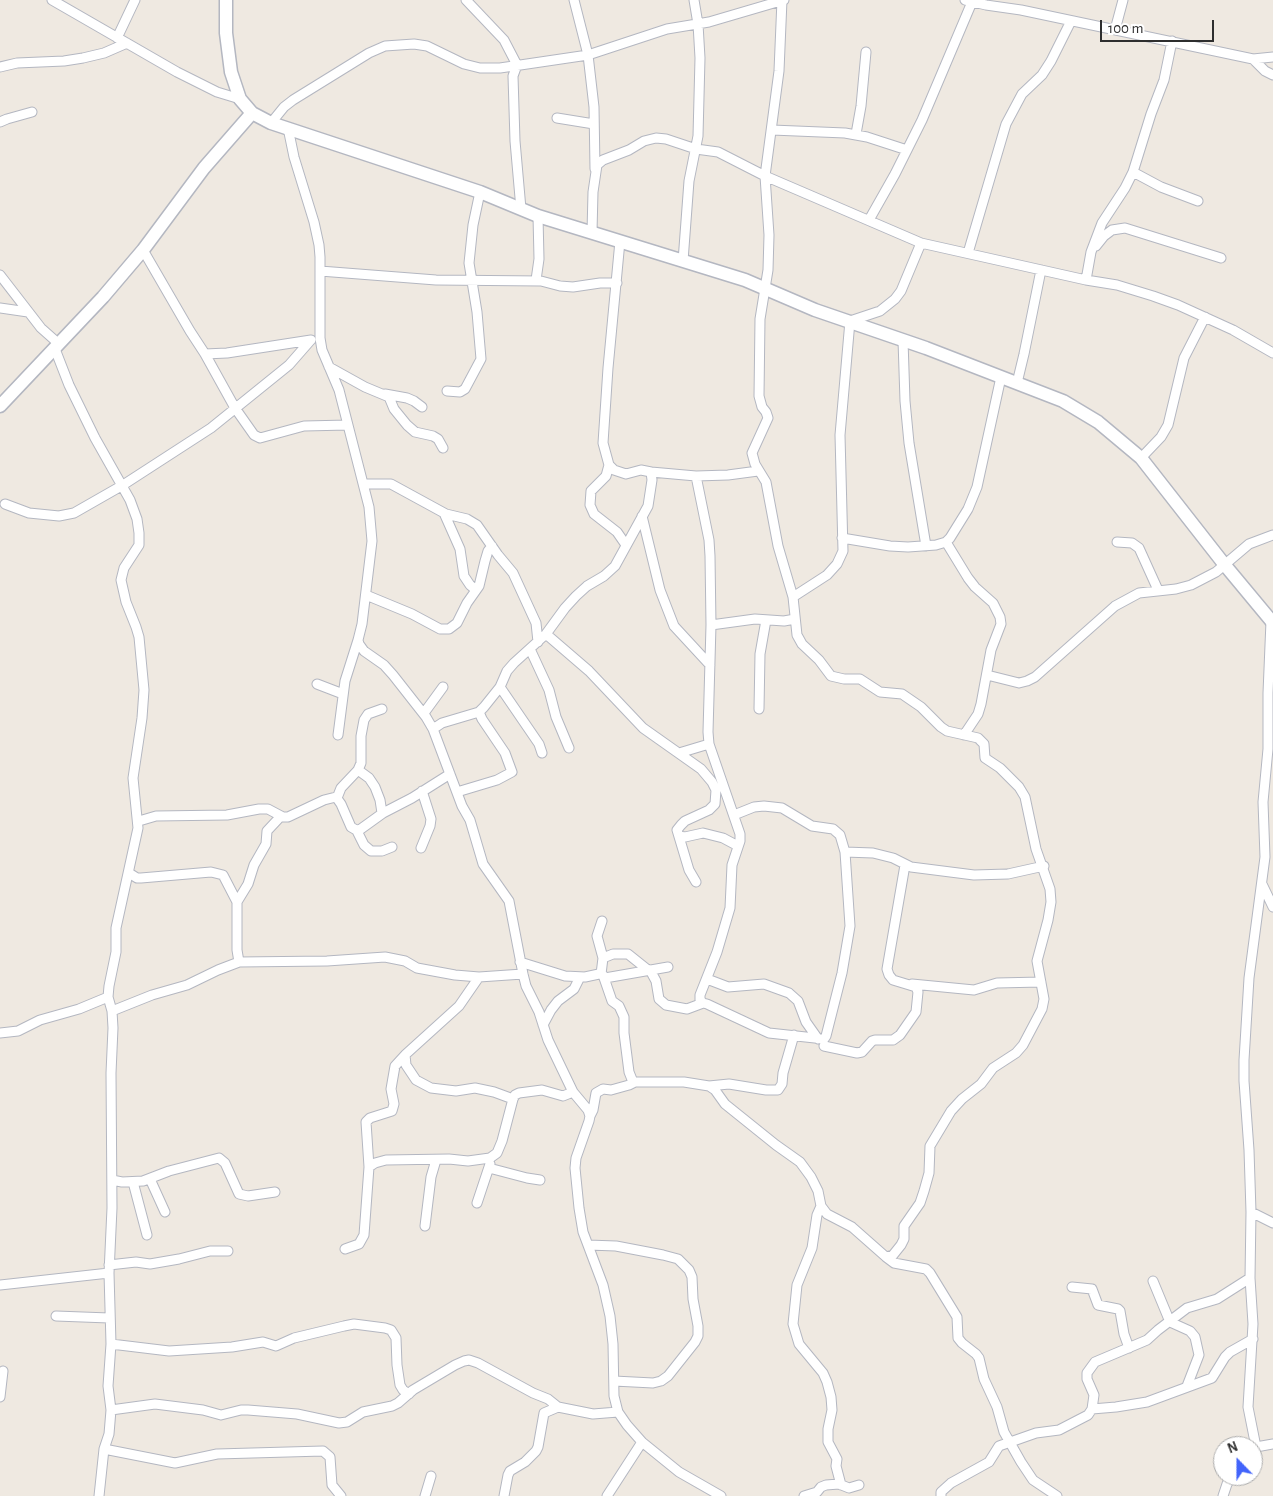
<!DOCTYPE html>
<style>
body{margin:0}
#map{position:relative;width:1273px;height:1496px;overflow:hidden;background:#efe9e1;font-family:"Alegreya Sans",sans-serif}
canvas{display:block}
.north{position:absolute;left:1213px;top:1436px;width:50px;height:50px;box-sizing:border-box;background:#fff;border:1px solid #ababab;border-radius:50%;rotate:338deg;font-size:14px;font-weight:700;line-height:20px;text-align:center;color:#2e2e2e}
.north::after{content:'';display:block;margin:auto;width:18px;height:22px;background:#4264fb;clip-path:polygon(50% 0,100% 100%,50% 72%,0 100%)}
.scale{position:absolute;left:1100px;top:20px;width:114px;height:22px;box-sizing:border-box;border:2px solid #2e2e2e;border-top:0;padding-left:6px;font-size:15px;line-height:18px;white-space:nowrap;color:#2e2e2e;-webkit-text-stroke:4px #fff;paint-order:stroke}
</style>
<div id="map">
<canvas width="1273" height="1496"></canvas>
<div class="north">N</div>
<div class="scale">100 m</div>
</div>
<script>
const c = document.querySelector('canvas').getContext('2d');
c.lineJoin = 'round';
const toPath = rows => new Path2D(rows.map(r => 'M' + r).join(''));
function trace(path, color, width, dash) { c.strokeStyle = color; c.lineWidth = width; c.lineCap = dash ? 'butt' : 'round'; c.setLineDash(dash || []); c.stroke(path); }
const street = toPath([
 [52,0,177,72,217,92,240,99],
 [466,0,504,40,517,65,513,76,515,141,521,209],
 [574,0,588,55,594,107,595,169],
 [965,0,986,5,1021,10,1253,59,1273,57],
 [1115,30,1123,0],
 [117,38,135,0],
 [1253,59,1265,71,1273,75],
 [0,67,17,63,64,61,83,58,104,53,127,43],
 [557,118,594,124],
 [0,122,7,119,32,112],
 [271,123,284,107,293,100,369,53,385,46,414,44,427,46,464,64,480,68,500,68,588,55,667,29,709,22,784,0],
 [288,128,294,157,314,222,319,245,320,257,320,338,322,350,339,390,369,507,372,541,362,624,358,640,359,644,364,651,384,665,393,675,426,717,433,729,462,806,470,820,483,864,509,901,523,974,526,986,539,1012,548,1040,573,1092,588,1110,590,1116,589,1121,576,1158,575,1168,579,1208,583,1232,603,1285,610,1316,613,1344,614,1396,618,1412,627,1425,642,1442,679,1472,721,1496],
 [772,130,845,133,867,137,907,150],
 [856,134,861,106,866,52],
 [1133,172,1161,187,1198,201],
 [869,220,895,174,922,120,972,2],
 [592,232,593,192,597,165,603,160,629,150,644,141,656,138,666,139,696,149,718,152,765,176,921,243,1086,280,1117,285,1153,296,1178,305,1233,330,1273,353],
 [1096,246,1104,236,1112,230,1125,228,1221,258],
 [143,250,190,331,205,354,235,408,254,435,260,438,304,426,348,425],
 [968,253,1006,124,1022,94,1042,75,1051,61,1071,21],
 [683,261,689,181,698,136,700,58,698,24,694,0],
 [320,271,436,280,541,281,560,286,573,287,600,283,617,283],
 [0,275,41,328,59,344],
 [536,280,539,259,538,216],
 [1086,280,1091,252,1102,223,1125,188,1133,172,1151,114,1164,80,1172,41],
 [0,308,28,312],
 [903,340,905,401,909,443,926,546],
 [55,349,69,385,95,438,130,500,137,519,139,533,139,545,124,568,121,580,126,602,136,627,139,637,144,690,142,718,133,778,138,828,116,928,116,952,109,986,108,997,112,1011,113,1028,111,1073,112,1208,109,1273,111,1344,108,1386,111,1410,109,1434,104,1449,99,1496],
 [205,354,227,353,311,340],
 [329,367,365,387,389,397,394,409,407,425,415,432,433,436,438,439,443,448],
 [1017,383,1024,354,1041,270],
 [447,391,460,392,465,389,481,359,477,312,469,263,473,225,480,192],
 [385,394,407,398,414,401,422,407],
 [1141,458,1161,437,1168,425,1184,358,1205,317],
 [609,465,606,476,591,491,590,505,594,514,617,532,626,545],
 [651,472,696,476,728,475,758,471],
 [696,476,709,540,710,556,711,625,708,732,709,744,740,834,740,841,732,865,730,908,717,952,700,995,700,1000,703,1003],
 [364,484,391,484,446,514,467,519,477,525,498,555,513,573,536,623,538,642],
 [5,504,29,513,59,516,74,513,123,485,211,428,289,365,310,341],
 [444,513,460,549,464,576,470,585,476,590],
 [642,516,660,590,674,626,710,665],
 [842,538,890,546,908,547,936,545,946,542,950,538,968,509,977,487,1001,377],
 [946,542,968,578,975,587,993,603,1000,617,1001,624,991,650,981,704,978,714,964,735],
 [1117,542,1132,543,1139,548,1158,590],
 [366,595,412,614,440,629,449,629,457,623,467,603,479,586,485,561,488,551,492,546],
 [793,597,827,575,837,564,843,551,840,435,850,321,880,311,895,299,901,291,921,243],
 [711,625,755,619,784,621,795,619],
 [546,634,589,671,643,728,701,769,712,782,716,790,715,804,709,810,685,821,681,825,677,830,689,870,696,882],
 [530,649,549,690,556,717,569,748],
 [987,675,1019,683,1027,681,1035,677,1115,606,1139,593,1176,589,1191,585,1216,572,1249,544,1273,535],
 [317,684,343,694],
 [500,687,539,744,542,753],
 [759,709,760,654,766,620],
 [424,713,443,687],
 [433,729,442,723,479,712,484,707,500,687,507,671,514,663,546,634,565,608,576,596,587,586,604,576,615,566,648,506,652,480,651,472,641,470,626,474,614,470,609,465,603,443,608,368,620,241],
 [338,735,345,681,358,640],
 [679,753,709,744],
 [358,770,369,778,375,787,380,800,382,813],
 [457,792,497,780,512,772,505,753,482,719,479,712],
 [337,798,341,788,358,770,361,763,361,736,364,720,368,714,382,709],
 [139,821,156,816,227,815,259,809,268,809,283,817,288,817,324,800,336,797,341,804,351,827,358,831,383,813,412,798,450,774],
 [357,831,364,845,371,851,382,851,392,847],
 [679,836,685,837,703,833,723,838,738,846],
 [421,848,430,826,431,819,422,791],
 [845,852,873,853,893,858,911,867,974,875,1008,874,1044,866],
 [129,873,137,878,141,878,211,872,223,875,237,902,237,950,239,962],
 [1262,884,1273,907],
 [237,902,248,884,254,865,266,844,267,831,281,816],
 [603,958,613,954,628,954,648,970],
 [520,962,565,976,585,977,599,974,603,975,612,1001,619,1006,624,1017,624,1033,629,1072,633,1082,684,1082,709,1086,715,1090,725,1104,776,1145,800,1162,811,1177,818,1191,821,1206,827,1214,852,1227,886,1257,893,1255,901,1245,904,1239,904,1226,920,1203,924,1191,929,1173,930,1146,951,1111,962,1099,981,1084,993,1068,1016,1053,1023,1045,1042,1009,1044,999,1037,961,1048,920,1051,902,1050,889,1036,849,1025,797,1019,787,1000,768,985,758,984,744,978,738,947,731,941,727,921,707,902,694,880,692,860,679,844,679,831,676,819,660,802,644,797,635,793,597,778,546,766,482,755,464,752,453,768,418,766,412,762,407,759,396,760,319,768,270,769,235,765,176,779,71,782,0],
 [650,970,656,981,659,999,666,1005,687,1009,703,1003,707,1004,769,1033,824,1039,826,1036,842,973,850,926,845,852,840,835,833,829,812,826,782,808,764,806,754,807,734,815],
 [601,974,603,958,597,936,602,921],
 [605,978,668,967],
 [707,979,728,987,764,984,789,993,798,1001,806,1022,818,1039],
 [912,984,974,990,997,983,1041,982],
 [112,1011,152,995,187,985,218,970,239,962,327,961,385,957,405,961,417,968,455,975,479,977,523,974],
 [543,1025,551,1010,558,1001,574,989,580,977],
 [0,1033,18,1031,40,1020,79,1009,108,997],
 [824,1046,857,1053,862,1052,872,1041,875,1040,893,1040,900,1035,916,1012,918,992,916,987,893,980,889,975,887,969,905,865],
 [405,1055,406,1065,416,1080,431,1088,456,1091,475,1088,494,1092,513,1099],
 [709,1086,729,1084,766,1090,778,1090,782,1084,783,1073,794,1035],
 [590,1116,593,1110,596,1093,603,1089,611,1090,629,1085,635,1082],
 [369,1167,375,1163,386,1160,449,1159,468,1161,490,1158,497,1153,502,1141,513,1099,515,1095,519,1093,542,1090,563,1096,573,1092],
 [489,1168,527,1178,540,1180],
 [150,1179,165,1212],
 [112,1180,122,1182,143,1181,169,1171,219,1158,225,1163,239,1194,248,1196,275,1192],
 [133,1182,147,1235],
 [477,1203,490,1164],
 [821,1206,817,1215,812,1248,797,1285,793,1324,799,1344,823,1373,827,1382,831,1397,832,1410,828,1429,828,1442,837,1459,836,1466,841,1485],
 [1251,1212,1273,1223],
 [425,1226,431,1177,436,1160],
 [588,1245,616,1246,663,1255,678,1259,689,1270,692,1277,693,1299,698,1326,698,1336,695,1342,668,1376,661,1381,653,1383,614,1381],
 [345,1249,359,1244,364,1235,369,1167,366,1122,370,1118,392,1111,394,1104,391,1089,395,1066,406,1054,459,1006,479,977],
 [886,1257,894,1263,926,1269,930,1273,957,1317,958,1338,962,1343,976,1354,979,1358,984,1379,997,1407,1004,1432,1021,1462,1033,1480,1057,1496],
 [109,1265,136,1262,150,1264,179,1259,210,1251,228,1251],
 [1153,1281,1170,1322,1190,1331,1195,1337,1199,1355,1187,1386],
 [0,1285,109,1273],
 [1072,1287,1092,1289,1098,1305,1118,1309,1120,1311,1124,1334,1129,1348],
 [56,1316,109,1318],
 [111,1344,169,1351,232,1347,263,1342,276,1346,294,1338,344,1326,354,1324,385,1328,391,1330,396,1338,397,1365,400,1385,403,1390,409,1394],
 [0,1397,3,1371],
 [1092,1409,1116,1407,1147,1402,1212,1378,1225,1357,1230,1352,1253,1339],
 [111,1410,155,1404,203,1410,221,1415,241,1410,248,1410,297,1414,339,1423,347,1422,363,1412,392,1406,398,1403,413,1390,455,1365,464,1361,469,1360,478,1363,533,1393,548,1399,558,1407],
 [1256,1447,1273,1444],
 [104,1449,175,1463,217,1454,323,1451,330,1457,332,1485,341,1496],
 [1253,1454,1256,1447,1248,1407,1253,1324,1250,1278,1251,1212,1249,1150,1244,1081,1244,1060,1249,978,1265,857,1263,802,1268,749,1268,693,1271,621],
 [425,1496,431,1476],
 [504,1496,508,1475,510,1471,525,1462,536,1451,538,1447,544,1413,558,1407,593,1414,618,1412],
 [607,1496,642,1442],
 [804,1496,817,1492,821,1487,826,1485,839,1484,849,1488,859,1485],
 [941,1496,941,1492,951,1483,989,1462,999,1446,1036,1433,1059,1430,1088,1415,1092,1409,1094,1395,1087,1379,1087,1373,1095,1362,1147,1340,1158,1330,1187,1308,1217,1299,1250,1278],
 [1223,1496,1227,1484,1232,1476]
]);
const secondary = toPath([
 [226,0,226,33,231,72,240,99,252,113,271,123,480,192,538,216,745,280,815,310,926,348,1063,401,1098,422,1141,458,1224,564,1273,623],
 [0,406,103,297,143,250,204,168,252,113]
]);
trace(street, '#b4b7c1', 11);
trace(secondary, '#b4b7c1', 15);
trace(street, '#fff', 9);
trace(secondary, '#fff', 12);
</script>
